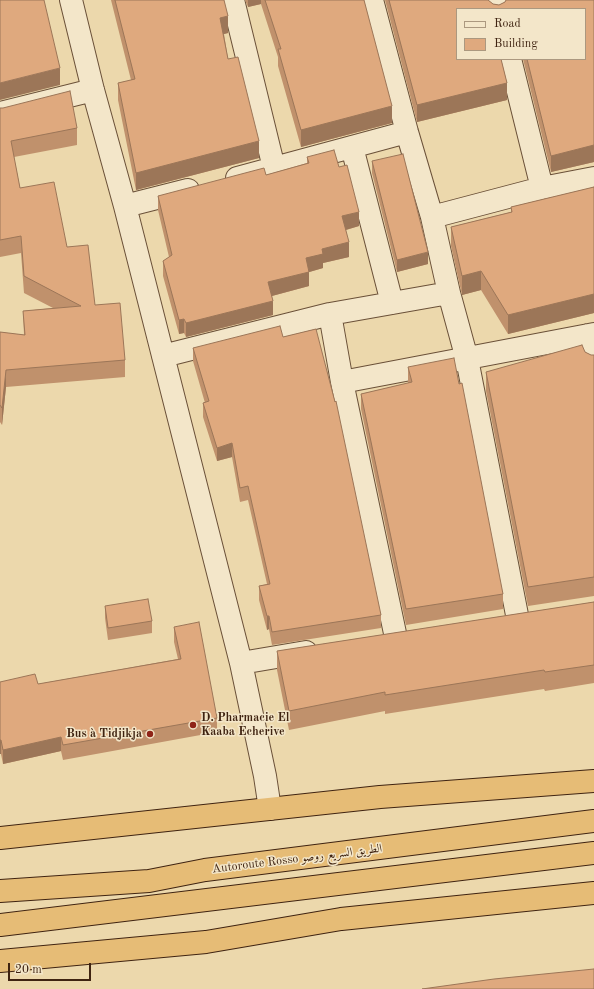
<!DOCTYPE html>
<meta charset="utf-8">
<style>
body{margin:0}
#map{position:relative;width:594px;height:989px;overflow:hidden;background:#ecd8ac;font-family:"Old Standard TT",serif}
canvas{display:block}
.legend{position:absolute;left:456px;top:8px;width:130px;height:52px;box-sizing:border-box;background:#f3e6c9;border:1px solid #ab987f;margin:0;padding:5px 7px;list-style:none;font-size:12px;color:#3f2311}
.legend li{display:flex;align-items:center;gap:8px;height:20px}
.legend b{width:20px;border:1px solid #ab987f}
.scale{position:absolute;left:8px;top:963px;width:83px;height:18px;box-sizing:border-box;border:2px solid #3f2311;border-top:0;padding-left:5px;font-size:12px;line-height:14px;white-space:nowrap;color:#3f2311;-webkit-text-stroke:3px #f3e6c9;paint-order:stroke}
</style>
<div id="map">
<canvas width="594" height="989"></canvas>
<ul class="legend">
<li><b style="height:5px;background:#f3e6c9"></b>Road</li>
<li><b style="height:11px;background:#dfa97e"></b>Building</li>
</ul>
<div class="scale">20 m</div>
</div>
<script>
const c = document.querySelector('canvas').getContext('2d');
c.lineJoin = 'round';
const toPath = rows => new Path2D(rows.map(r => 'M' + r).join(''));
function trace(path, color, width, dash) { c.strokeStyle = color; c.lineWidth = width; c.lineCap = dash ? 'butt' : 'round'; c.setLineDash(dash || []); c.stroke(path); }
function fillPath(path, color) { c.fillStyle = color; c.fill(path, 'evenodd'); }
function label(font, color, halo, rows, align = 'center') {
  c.font = font + ' "Old Standard TT",Amiri,serif'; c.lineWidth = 3; c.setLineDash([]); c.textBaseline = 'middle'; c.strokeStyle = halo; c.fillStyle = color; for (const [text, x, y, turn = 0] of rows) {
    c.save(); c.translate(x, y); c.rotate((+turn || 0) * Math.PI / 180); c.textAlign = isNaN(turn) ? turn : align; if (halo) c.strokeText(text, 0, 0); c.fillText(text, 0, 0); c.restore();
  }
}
const minor = toPath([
 [71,0,93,90,125,206,241,663,265,776,270,809],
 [233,0,274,168],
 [372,0,407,132,432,217],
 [495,0,497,9],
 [510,59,542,188],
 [0,113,93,90],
 [352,147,392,303],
 [237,178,407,132],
 [125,206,188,190],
 [330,314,342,382,396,638],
 [588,335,594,362],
 [163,356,330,314,449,293],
 [342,382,594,334],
 [518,620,467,359,449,293,432,217,542,188,594,178],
 [241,663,306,652]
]);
const highway = toPath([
 [0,838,380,797,594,781],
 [0,891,149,881,205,870,594,821],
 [0,925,594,853],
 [0,961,206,942,341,919,594,893]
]);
trace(minor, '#6a5038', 24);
trace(highway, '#3f2311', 24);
trace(minor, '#f3e6c9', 22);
trace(highway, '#e6bc76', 22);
fillPath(toPath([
 [111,0,224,0,228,33,224,34,228,59,259,158,136,190,118,100,118,83,131,80],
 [245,0,364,0,392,123,301,147,278,66,278,57,261,4,248,7],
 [385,0,488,0,493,4,499,5,505,2,506,0,594,0,594,162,551,172,523,59,585,59,585,9,457,9,457,59,501,59,507,83,507,100,417,122],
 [0,108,77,128,77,145,14,157,20,188,67,247,95,305,125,360,125,377,6,387,2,425,0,422,0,332,24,335,23,311,53,308,24,293,21,253,0,257],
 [307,157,339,167,359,226,346,230,349,257,323,263,323,268,309,272,309,286,272,296,273,315,186,337,184,333,179,334,163,276,163,261,169,257,158,210,158,196,266,175,307,163],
 [372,161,428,264,397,272,372,173],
 [594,187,594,313,508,334,481,290,462,295,451,246,451,227,511,212,511,207],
 [283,337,381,615,381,628,272,645,269,629,267,630,259,600,259,586,267,584,248,500,240,502,232,457,217,461,203,417,203,403,205,403,193,361,193,348],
 [585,352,591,355,594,355,594,596,528,606,486,391,486,372],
 [408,367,503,594,503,609,406,625,361,409,361,394,408,383],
 [594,602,594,683,545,691,544,689,385,714,385,711,289,730,277,670,277,651],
 [105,606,152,621,152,633,108,640,105,618],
 [174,627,217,718,217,732,63,760,61,751,3,764,1,754,0,754,0,682,38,684,178,659,174,642]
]), '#c0916c');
fillPath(toPath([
 [248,0,261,0,261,4,248,7],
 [228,16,228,33,220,35,220,18],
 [60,68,60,85,0,100,0,83],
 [507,83,507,100,417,122,417,105],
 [392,106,392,123,301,147,301,130],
 [259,141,259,158,136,190,136,173],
 [594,145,594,162,551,172,551,156],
 [359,212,359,226,342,231,342,216],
 [349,242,349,257,323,263,323,268,306,273,306,258,322,249],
 [428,252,428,264,397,272,397,260],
 [481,271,481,290,462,295,462,276],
 [309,272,309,286,268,297,268,282],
 [594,294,594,313,508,334,508,315],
 [273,301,273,315,186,337,186,323],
 [184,319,184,333,179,334,179,320],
 [6,370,6,387,2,425,2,408],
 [232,443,232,457,217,461,217,448],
 [267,616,269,616,269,629,267,630],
 [61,737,61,751,3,764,3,750],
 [0,740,1,740,1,754,0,754]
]), '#9c7658');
const building = toPath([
 [0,0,44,0,60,68,0,83,0,0],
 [115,0,224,0,228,16,220,18,228,59,238,57,259,141,136,173,118,83,135,79,115,0],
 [265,0,364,0,392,106,301,130,278,49,281,49,265,0],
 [389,0,488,0,493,4,499,5,505,2,506,0,594,0,594,145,551,156,527,59,585,59,585,9,457,9,457,59,501,59,507,83,417,105,389,0],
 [70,91,77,128,11,141,20,188,54,182,67,247,88,245,95,305,120,303,125,360,6,370,2,408,0,405,0,332,25,335,23,311,81,306,24,276,21,236,0,240,0,108,3,108,70,91],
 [334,150,339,167,347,165,359,212,342,216,349,242,322,249,323,254,306,258,309,272,268,282,273,301,186,323,184,319,179,320,163,261,172,255,158,196,264,168,266,175,309,163,307,157,334,150],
 [403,154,428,252,397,260,372,161,403,154],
 [594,187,594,294,508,315,481,271,462,276,451,227,512,212,511,207,594,187],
 [280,326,283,337,316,329,335,402,336,401,381,615,272,632,269,616,267,616,259,586,270,584,248,486,240,488,232,443,217,448,203,403,209,401,193,348,280,326],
 [582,345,585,352,591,355,594,355,594,577,528,587,486,372,582,345],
 [454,358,459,384,462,383,503,594,406,609,361,394,412,382,408,367,454,358],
 [148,599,152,621,108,628,105,606,148,599],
 [594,602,594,665,545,672,544,670,385,695,385,692,289,711,277,651,594,602],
 [199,622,217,718,63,745,61,737,3,750,1,740,0,740,0,682,35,674,38,684,181,659,174,627,199,622],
 [594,969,594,989,422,989,494,979,594,969]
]);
fillPath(building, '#dfa97e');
trace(building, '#9c7658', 1);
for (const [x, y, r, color] of [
 [193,725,4,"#8f2418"],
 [150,734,4,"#8f2418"]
]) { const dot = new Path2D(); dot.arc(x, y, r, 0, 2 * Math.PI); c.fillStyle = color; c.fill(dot); trace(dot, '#f3e6c9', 1.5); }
label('bold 12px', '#3f2311', '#f3e6c9', [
 ["D. Pharmacie El",201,718],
 ["Kaaba Echerive",201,732],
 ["Bus à Tidjikja",142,734,"right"]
], 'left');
label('12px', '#3f2311', '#f3e6c9', [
 ["Autoroute Rosso الطريق السريع روصو",297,859,-7]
]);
</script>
